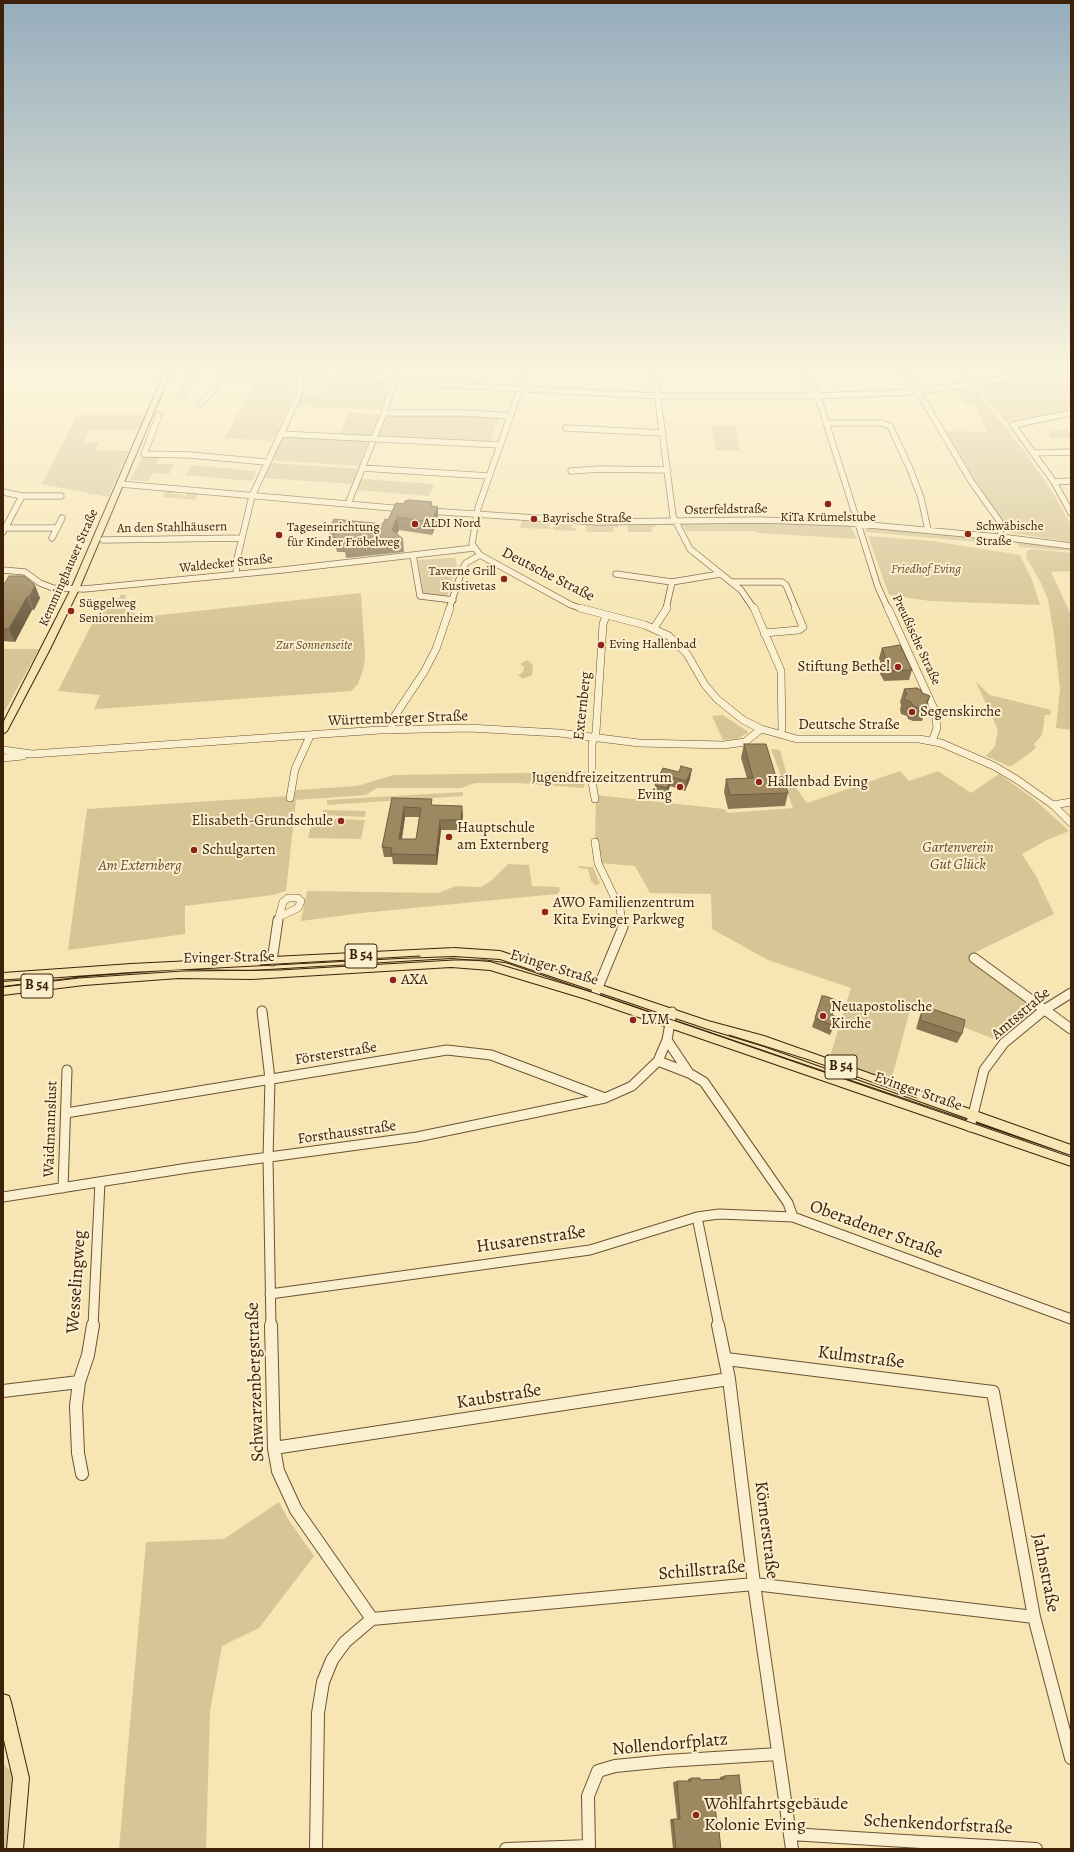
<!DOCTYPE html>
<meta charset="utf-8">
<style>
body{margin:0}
#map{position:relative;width:1074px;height:1852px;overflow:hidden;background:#f7e6b3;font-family:Alegreya,serif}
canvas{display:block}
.frame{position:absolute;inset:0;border:4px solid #3d2209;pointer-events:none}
</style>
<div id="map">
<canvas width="1074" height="1852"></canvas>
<div class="frame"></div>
</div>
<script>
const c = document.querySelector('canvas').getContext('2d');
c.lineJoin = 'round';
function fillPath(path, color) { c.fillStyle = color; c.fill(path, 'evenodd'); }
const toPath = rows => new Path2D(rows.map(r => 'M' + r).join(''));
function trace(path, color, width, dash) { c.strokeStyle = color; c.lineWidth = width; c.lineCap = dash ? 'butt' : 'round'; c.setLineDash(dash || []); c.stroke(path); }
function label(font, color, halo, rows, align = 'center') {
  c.font = font + ' Alegreya,serif'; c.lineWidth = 4; c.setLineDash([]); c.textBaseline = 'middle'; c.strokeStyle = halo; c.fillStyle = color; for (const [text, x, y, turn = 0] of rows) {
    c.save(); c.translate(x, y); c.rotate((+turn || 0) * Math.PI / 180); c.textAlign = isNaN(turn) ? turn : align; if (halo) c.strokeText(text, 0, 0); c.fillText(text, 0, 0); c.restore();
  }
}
fillPath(toPath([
 [187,369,199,369,196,376,197,376,184,399,175,398],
 [1071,369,1071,409,1006,422,976,386],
 [229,371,297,373,298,382,293,398,272,441,225,438,254,383,221,381],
 [305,373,387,381,384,390,388,391,381,410,297,406,303,393,319,394,322,386,304,385],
 [972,386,1024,451,1053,493,1071,525,1071,542,1011,533,972,475,946,431,988,432,974,405,966,405,956,388],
 [349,412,379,414,370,438,339,436],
 [385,414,465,416,499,418,490,442,377,437],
 [77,415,146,415,138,429,89,430,83,442,100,442,96,450,128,451,108,497,42,484],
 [711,426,735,426,740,450,716,450],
 [1065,429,1071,433,1071,437,1051,438,1048,432],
 [284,434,368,441,359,466,271,460],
 [143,456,159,456,156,464,175,464,169,474,153,473,148,481,130,480],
 [269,463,359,469,352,484,263,478],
 [191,465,256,471,252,481,185,475],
 [361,479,434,484,429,496,357,490],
 [168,490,175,490,173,494,181,494,185,497,188,492,199,493,195,500,163,497,165,494,161,493,166,493],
 [522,521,550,523,550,526,545,527,550,527,550,529,520,528],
 [555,522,576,523,572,524,572,528,577,528,576,531,553,530,553,527,558,526,558,523],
 [682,523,755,523,846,525,851,527,857,539,758,533,755,531,686,531],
 [586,524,618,524,618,527,614,527,614,532,586,532],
 [623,524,654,524,656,527,651,527,652,532,628,532,627,525],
 [866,527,1007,540,1012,545,866,532],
 [868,536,933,541,1020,555,1032,580,1040,605,930,601,889,595],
 [1017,540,1071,548,1071,551,1020,547,1016,542],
 [1032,549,1071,553,1071,571,1051,572,1071,615,1071,730,1056,728,1060,689,1054,635,1048,600,1041,583,1026,557,1027,551],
 [448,558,455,558,457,564,447,597,423,595,418,560],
 [361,593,365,656,364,667,358,684,351,691,97,709,94,709,100,695,58,691,104,600,120,598,120,595,126,595,124,609,142,617],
 [3,649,39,649,3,714],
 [527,660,533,665,532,675,523,679,518,675,523,672,524,667,520,664],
 [976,682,990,695,1051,710,1050,715,1045,715,1042,735,1034,744,1036,747,1035,749,1012,766,1008,766,986,756,995,746,998,730],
 [723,715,747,731,748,733,737,739,723,740,712,716],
 [771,749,780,750,787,776,807,803,900,771,909,781,938,771,971,793,999,774,1034,799,1069,831,1047,840,1022,854,1037,878,1054,914,972,954,1044,1010,1004,1043,966,1028,910,1010,891,1081,829,1060,851,988,768,960,712,929,711,894,650,893,635,866,598,863,595,842,596,795,724,809,728,813,793,808],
 [586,772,584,788,518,783,475,783,461,788,377,788,366,795,296,800,286,891,273,895,185,906,185,934,68,950,87,809,290,796,297,790,357,786,394,775],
 [463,792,463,796,327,805,327,800],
 [323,810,366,811,365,817,322,815],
 [313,818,365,820,361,839,308,838],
 [508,864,529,865,532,886,559,887,560,891,557,894,362,913,301,921,307,891,438,893,456,886,481,887,491,881],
 [578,866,593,867,600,884,595,885,591,881,588,869,579,868],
 [279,1502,288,1519,314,1556,259,1628,222,1646,210,1711,206,1849,119,1849,146,1542,224,1539],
 [3,1764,20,1779,7,1849,3,1849]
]), '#d7c596');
const minorFar3 = toPath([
 [527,369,478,508,472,544,480,555,571,605,583,609],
 [654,369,673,516,690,549,741,590,754,609],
 [802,369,819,400,878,587,888,609],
 [900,369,927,406,971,481,1000,522,1001,537],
 [959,369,972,384],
 [201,403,215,388,225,371,231,369,310,371,431,384,658,396,817,396,910,392,966,385,1041,372,1048,369],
 [384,413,467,413,509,416],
 [1071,413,1013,425,1054,482,1071,513],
 [159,415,144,454,190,455,266,462],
 [826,423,881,423,890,426,910,469,921,498,928,530],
 [566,428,663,433],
 [280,434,500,445],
 [1033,453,1071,452],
 [362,468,489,476],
 [571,471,600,469,668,470],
 [1054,482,1071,481],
 [120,484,404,509],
 [3,492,22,496,61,496],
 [348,504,384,413,398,369],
 [428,511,597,522,761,520,848,523,1009,538,1071,546],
 [5,528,57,528],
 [3,532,22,496],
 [52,538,62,518],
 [103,540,242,538],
 [413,555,420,596,453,600],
 [3,570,25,572,40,583,53,588,84,589,282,570,474,548],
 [236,574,237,559,252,496,299,395,301,371],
 [616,574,672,582,720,574],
 [731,582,782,582,786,585,796,609],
 [449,609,463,568,466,563,480,555],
 [666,609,672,582]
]);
const minorFar2 = toPath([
 [580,608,645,625,669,636,687,654,705,685,717,699,743,720,761,729,797,739,919,739,941,743,994,766,1016,779,1053,805,1071,823],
 [754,608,781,671,782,729],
 [888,608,935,711,937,728,932,741],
 [654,628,667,608],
 [764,633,799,630,803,627,795,608],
 [391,730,394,717,424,672,436,649,450,608],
 [3,750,32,754,380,730,469,728,559,733,639,743,724,745,745,742,761,729],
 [3,758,23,756],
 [290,798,295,769,310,736],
 [595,799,592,782,592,744,596,732,603,624,606,616],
 [1053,805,1071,802],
 [595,842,598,863,620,909,622,921],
 [278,921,283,902,288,898,298,898,301,901,298,908,279,917]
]);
const minorFar1 = toPath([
 [974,958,1071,1029],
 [272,961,278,920],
 [594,997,623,927,622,920],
 [262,1011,270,1079,268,1158,271,1326],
 [667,1040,689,1073],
 [658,1061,689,1073,704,1082,788,1203,793,1217,1071,1319],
 [66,1113,447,1050,491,1055,605,1098],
 [970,1127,984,1070,1004,1043,1044,1010,1071,993],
 [63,1188,67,1070],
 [3,1197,188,1168,417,1137,605,1098,632,1086,658,1061,667,1040,672,1012],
 [697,1217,719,1326],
 [270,1294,590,1250,697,1217,719,1214,793,1217],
 [93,1326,100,1182]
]);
const minor = toPath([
 [271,1325,274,1448,278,1471,296,1510,372,1619],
 [718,1325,729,1379,754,1584,792,1849],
 [726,1359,993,1392,1034,1617,1071,1758],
 [79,1382,76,1406,78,1453,82,1474],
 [3,1391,79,1382,88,1355,93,1325],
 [274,1448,729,1379],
 [372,1619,754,1584,1034,1617],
 [790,1834,1036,1849],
 [316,1849,318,1713,323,1682,332,1660,345,1642,372,1619],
 [506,1849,589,1846],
 [589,1849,588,1796,598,1771,615,1766,666,1761,778,1754]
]);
const major = toPath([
 [166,369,172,369,79,589,50,649,7,731,3,734,3,723,71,589,166,369],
 [454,948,500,951,708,1021,764,1036,1071,1145,1071,1155,764,1046,708,1029,500,959,454,956,399,958,131,972,3,981,3,973,131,964,454,948],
 [451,959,490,962,587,991,1071,1156,1071,1166,586,999,490,970,451,967,252,979,179,978,84,985,3,995,3,987,84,977,179,970,252,971,451,959],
 [3,1694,9,1696,11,1702,29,1778,23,1849,7,1849,13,1778,3,1736,3,1694]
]);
trace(minorFar3, '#6c5334', 7);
trace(minorFar2, '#6c5334', 8);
trace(minorFar1, '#6c5334', 11);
trace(minor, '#6c5334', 14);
trace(major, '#3d2209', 2);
trace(minorFar3, '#faefce', 5.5);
trace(minorFar2, '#faefce', 7);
trace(minorFar1, '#faefce', 9);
trace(minor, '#faefce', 12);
fillPath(major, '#f7e6b3');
trace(toPath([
 [260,965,420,956],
 [3,980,34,978],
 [3,987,79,978,183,971,280,970,454,960,486,960,507,963,1071,1157],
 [729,1035,809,1060,917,1098]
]), '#3d2209', 1);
fillPath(toPath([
 [396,503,438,507,438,520,432,535,399,530,397,534,403,539,404,552,346,558,345,552,337,552,335,543,331,543,329,530,383,524,388,520],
 [3,586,40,598,34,610,32,610,15,642,3,641],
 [882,648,912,670,909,680,884,681,880,674,882,668,879,658],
 [904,689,922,693,930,696,922,721,913,721,908,719,907,716,901,714,900,710,901,705,900,702],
 [744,744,776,777,788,793,785,806,728,809,724,792,726,779,747,778,741,758],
 [663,768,690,779,685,791,670,786,665,798,654,795,655,785],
 [392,798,433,805,463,815,461,830,441,830,437,865,393,864,392,857,384,857,382,847],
 [405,817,419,817,416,839,402,839],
 [822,996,832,1015,834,1026,830,1035,812,1027],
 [924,1006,962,1034,957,1043,916,1029,920,1015],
 [739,1775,715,1807,721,1849,673,1849,670,1819,677,1819,673,1782,677,1781,688,1781,688,1779,691,1778,700,1780,720,1779,720,1777,724,1776]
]), '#887553');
fillPath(toPath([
 [438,507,438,520,432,535,431,522],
 [397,517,399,530,394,540,392,530],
 [35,585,40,598,34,610,29,597],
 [27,597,32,610,15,642,9,629],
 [930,696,926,707,927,701],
 [692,769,690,779,685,791,686,781],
 [672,777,670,786,665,798,667,788],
 [462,806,463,815,461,830,461,820],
 [404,807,405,817,400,849,399,839],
 [440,820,441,830,437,865,436,855]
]), '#6f5f44');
const building = toPath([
 [409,500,432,502,431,506,438,507,431,522,397,517,392,530,403,539,344,545,343,539,335,539,334,531,329,530,334,519,383,524,385,519,388,520,396,503,404,504,405,501,409,500],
 [9,576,24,576,35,585,29,597,27,597,9,629,3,629,3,586,9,576],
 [900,645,912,670,887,671,883,664,887,663,882,648,900,645],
 [917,688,921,690,922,693,930,696,927,701,928,704,927,707,918,708,913,706,911,702,906,700,904,697,907,694,904,689,917,688],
 [744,744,766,744,776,777,783,777,788,793,730,795,726,779,753,778,744,744],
 [681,766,692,769,686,781,672,777,667,788,655,785,663,768,679,772,681,766],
 [392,798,432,799,431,805,462,806,461,820,440,820,436,855,391,854,392,848,382,847,392,798],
 [404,807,421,808,416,839,399,839,404,807],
 [822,996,825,996,836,1000,832,1015,836,1017,834,1026,815,1018,822,996],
 [924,1006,965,1020,962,1034,920,1020,924,1006],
 [739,1775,743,1808,715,1807,717,1822,718,1822,721,1849,676,1849,673,1819,680,1819,677,1781,691,1781,691,1778,700,1778,700,1780,724,1779,724,1776,739,1775]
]);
fillPath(building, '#9e8861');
trace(building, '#6f5f44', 1);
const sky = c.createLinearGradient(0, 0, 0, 628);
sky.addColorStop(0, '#95adbc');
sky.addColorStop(0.59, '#fbf4dd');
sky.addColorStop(1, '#fbf4dd00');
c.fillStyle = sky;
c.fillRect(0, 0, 1074, 628);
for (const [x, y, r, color] of [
 [828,504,4,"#8f2418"],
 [534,519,4,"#8f2418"],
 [415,524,4,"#8f2418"],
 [968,534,4,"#8f2418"],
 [279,535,4,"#8f2418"],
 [504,579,4,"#8f2418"],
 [71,611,4,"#8f2418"],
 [601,645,4,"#8f2418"],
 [898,667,4,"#8f2418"],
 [912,712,4,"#8f2418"],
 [759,782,4,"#8f2418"],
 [680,787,4,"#8f2418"],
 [341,821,4,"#8f2418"],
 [449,837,4,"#8f2418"],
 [194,850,4,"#8f2418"],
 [545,912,4,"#8f2418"],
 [393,980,4,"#8f2418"],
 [823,1016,4,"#8f2418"],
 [633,1020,4,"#8f2418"],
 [696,1815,4,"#8f2418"]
]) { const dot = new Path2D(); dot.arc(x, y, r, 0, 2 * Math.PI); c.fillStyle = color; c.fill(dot); trace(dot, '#faefce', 1.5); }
label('13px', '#3d2209', '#faefce', [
 ["Osterfeldstraße",726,510,-1],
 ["An den Stahlhäusern",172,528,-1],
 ["Waldecker Straße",226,564,-6],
 ["Kemminghauser Straße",69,568,-66],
 ["Preußische Straße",916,640,65]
]);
label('13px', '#3d2209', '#faefce', [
 ["KiTa Krümelstube",828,518,"center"],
 ["Bayrische Straße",542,519],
 ["ALDI Nord",423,524],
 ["Schwäbische",976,527],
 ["Straße",976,542],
 ["Tageseinrichtung",287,528],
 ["für Kinder Fröbelweg",287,543],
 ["Taverne Grill",496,572,"right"],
 ["Kustivetas",496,587,"right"],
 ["Süggelweg",79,604],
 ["Seniorenheim",79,619],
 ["Eving Hallenbad",609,645]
], 'left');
label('italic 13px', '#644b2c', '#faefce', [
 ["Friedhof Eving",926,570],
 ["Zur Sonnenseite",314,646]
]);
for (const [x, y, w] of [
 [361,956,32],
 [37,986,32],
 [841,1067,32]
]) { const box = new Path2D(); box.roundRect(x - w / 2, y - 12, w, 24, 3); c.fillStyle = '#faefce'; c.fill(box); trace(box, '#3d2209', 1); }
label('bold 14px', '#3d2209', null, [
 ["B 54",361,956],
 ["B 54",37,986],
 ["B 54",841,1067]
]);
label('15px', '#3d2209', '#faefce', [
 ["Deutsche Straße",548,575,27],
 ["Externberg",583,706,-84],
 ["Württemberger Straße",398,719,-2],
 ["Deutsche Straße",849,725],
 ["Evinger Straße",229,958,-1],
 ["Evinger Straße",554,968,17],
 ["Amtsstraße",1021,1014,-40],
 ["Försterstraße",336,1054,-9],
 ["Evinger Straße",918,1092,19],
 ["Waidmannslust",51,1129,-88],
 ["Forsthausstraße",347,1133,-8]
]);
label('15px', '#3d2209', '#faefce', [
 ["Stiftung Bethel",890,667,"right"],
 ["Segenskirche",920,712],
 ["Jugendfreizeitzentrum",672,778,"right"],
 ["Eving",672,795,"right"],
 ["Hallenbad Eving",767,782],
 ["Elisabeth-Grundschule",333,821,"right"],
 ["Hauptschule",457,828],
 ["am Externberg",457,845],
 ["Schulgarten",202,850],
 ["AWO Familienzentrum",553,903],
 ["Kita Evinger Parkweg",553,920],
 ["AXA",401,980],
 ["Neuapostolische",831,1007],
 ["Kirche",831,1024],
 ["LVM",641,1020]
], 'left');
label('italic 15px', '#644b2c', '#faefce', [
 ["Gartenverein",958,848],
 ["Gut Glück",958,865],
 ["Am Externberg",140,866]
]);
label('18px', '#3d2209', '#faefce', [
 ["Oberadener Straße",876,1230,20],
 ["Husarenstraße",531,1240,-8],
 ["Wesselingweg",77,1282,-86],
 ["Kulmstraße",861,1358,7],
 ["Schwarzenbergstraße",256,1382,-92],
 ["Kaubstraße",499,1397,-9],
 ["Körnerstraße",766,1530,83],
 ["Schillstraße",702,1571,-5],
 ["Jahnstraße",1045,1573,79],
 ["Nollendorfplatz",670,1745,-5],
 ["Schenkendorfstraße",938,1825,3]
]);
label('18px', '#3d2209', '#faefce', [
 ["Wohlfahrtsgebäude",704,1805],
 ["Kolonie Eving",704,1826]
], 'left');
</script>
